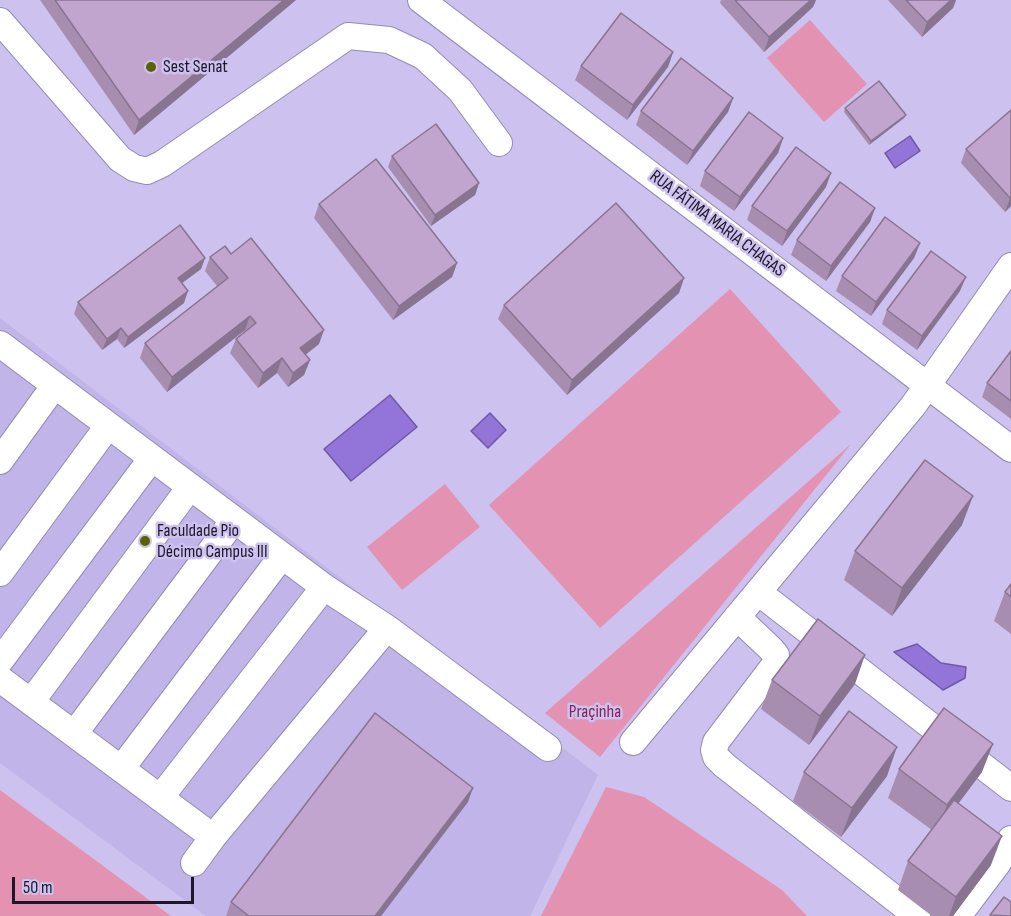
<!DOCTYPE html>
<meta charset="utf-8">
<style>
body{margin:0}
#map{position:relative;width:1011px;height:916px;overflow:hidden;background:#ccc1ef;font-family:"Sofia Sans Condensed",sans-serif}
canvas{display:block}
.scale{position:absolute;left:12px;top:877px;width:182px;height:27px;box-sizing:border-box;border:3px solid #1c1828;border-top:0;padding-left:8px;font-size:18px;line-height:21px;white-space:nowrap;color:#1c1828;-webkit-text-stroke:4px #ccc1ef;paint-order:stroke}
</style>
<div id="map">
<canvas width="1011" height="916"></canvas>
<div class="scale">50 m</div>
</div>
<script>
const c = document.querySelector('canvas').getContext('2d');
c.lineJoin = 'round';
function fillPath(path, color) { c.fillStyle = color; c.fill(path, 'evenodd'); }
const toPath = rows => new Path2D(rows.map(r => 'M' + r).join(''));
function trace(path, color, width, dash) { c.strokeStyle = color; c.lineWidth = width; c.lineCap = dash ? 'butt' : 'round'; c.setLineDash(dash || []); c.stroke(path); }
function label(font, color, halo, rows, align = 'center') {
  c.font = font + ' "Sofia Sans Condensed",sans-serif'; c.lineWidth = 5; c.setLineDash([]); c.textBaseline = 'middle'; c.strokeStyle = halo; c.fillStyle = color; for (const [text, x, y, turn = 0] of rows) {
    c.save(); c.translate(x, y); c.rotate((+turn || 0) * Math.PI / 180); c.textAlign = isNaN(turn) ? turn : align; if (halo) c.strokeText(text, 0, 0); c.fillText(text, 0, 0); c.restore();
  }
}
fillPath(toPath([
 [0,318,598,775,530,916,206,916,0,763]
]), '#c0b4e8');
fillPath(toPath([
 [810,20,867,84,824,122,767,58],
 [730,289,841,412,600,628,489,505],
 [851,444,600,757,545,713],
 [445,484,480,527,402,590,367,547],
 [606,787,644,797,782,890,807,916,541,916],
 [0,790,171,916,0,916]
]), '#e392b1');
const water = toPath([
 [910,136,920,151,895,168,885,153,910,136],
 [390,395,417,427,351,481,324,449,390,395],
 [490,413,506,430,488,448,471,431,490,413],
 [917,644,941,663,966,667,965,678,943,690,894,652,917,644]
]);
fillPath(water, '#9374d9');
trace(water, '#6f58a4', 1.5);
const minor = toPath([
 [421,0,1011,449],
 [0,21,120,159,134,168,147,171,162,164,348,36,389,40,423,56,460,90,499,143],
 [0,344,324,587,387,628,213,837,194,863],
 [0,461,55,385],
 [0,573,108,426],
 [758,592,1011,788],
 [737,617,771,649,776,655,776,663,716,742,714,750,716,757,724,765,917,916],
 [387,628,548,748],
 [0,661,152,458],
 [0,679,213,837],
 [31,702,190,487],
 [74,734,234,520],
 [633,742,913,406,1011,266],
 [121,769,282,556],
 [160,798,324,587],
 [958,916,998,863,1011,839]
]);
trace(minor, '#958ab6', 28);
trace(minor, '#fff', 26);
fillPath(toPath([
 [40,0,296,0,134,135],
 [721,0,816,0,813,7,764,52,720,3],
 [888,0,956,0,953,8,922,37],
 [673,52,668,67,627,120,575,80,581,66],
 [733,98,728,112,687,165,636,125,641,111],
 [845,108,906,115,904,118,869,145,844,112],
 [1011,110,1011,206,1005,212,961,163,966,149],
 [783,138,778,153,734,211,700,186,705,171],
 [392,156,479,183,475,195,431,226,388,167],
 [826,187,782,246,747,220,752,206],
 [319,204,457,263,452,277,393,320,314,218],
 [875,208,870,222,826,281,791,255,797,240],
 [920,243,914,258,871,316,836,291,842,276],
 [231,254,319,344,305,355,310,360,304,375,288,387,277,373,258,388,230,353,236,339,245,330,167,392,140,358,145,343,217,286,205,271,210,257],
 [205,258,201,269,182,283,184,303,124,348,117,339,102,350,74,314,78,302],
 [684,278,679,293,567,395,498,319,504,305],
 [960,291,917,350,882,324,887,310],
 [1011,351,1011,419,982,397,987,383],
 [962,525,892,616,844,580,855,551],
 [1011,584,1011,634,994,621,1005,592],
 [772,680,855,684,809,745,761,709],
 [899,769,982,772,958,804,991,865,953,916,932,916,898,890,908,861,932,830,888,798],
 [804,772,887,776,841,837,793,801],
 [468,802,381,916,226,916,231,902]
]), '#a78eb1');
fillPath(toPath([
 [284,0,296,0,134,135,139,120],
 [811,0,816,0,813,7,764,52,769,37],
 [951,0,956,0,953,8,922,37,927,22],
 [673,52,668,67,627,120,633,105],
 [733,98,728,112,687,165,693,151],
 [906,115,904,118,869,145,871,141],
 [783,138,778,153,734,211,740,197],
 [831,173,826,187,782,246,787,231],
 [479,183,475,195,431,226,435,215],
 [1011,197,1011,206,1005,212,1010,198],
 [875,208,870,222,826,281,831,266],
 [920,243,914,258,871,316,876,302],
 [205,258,201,269,174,289,178,278],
 [457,263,452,277,393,320,399,306],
 [966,277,960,291,917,350,922,336],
 [684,278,679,293,567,395,572,380],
 [188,291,184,303,124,348,128,337],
 [250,316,245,330,167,392,172,377],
 [121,328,117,339,102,350,107,339],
 [324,330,319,344,295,363,300,348],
 [282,358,277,373,258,388,263,373],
 [310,360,304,375,288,387,293,373],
 [973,496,962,525,892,616,902,588],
 [865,655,855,684,809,745,820,716],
 [993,744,982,772,936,833,947,805],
 [897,747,887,776,841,837,852,808],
 [473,788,468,802,381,916,375,916],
 [1002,836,991,865,953,916,949,916,956,897]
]), '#887490');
const building = toPath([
 [55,0,284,0,139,120,55,0],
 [735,0,811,0,769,37,735,0],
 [906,0,951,0,927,22,906,0],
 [621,13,673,52,633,105,581,66,621,13],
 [681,58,733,98,693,151,641,111,681,58],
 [879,81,906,115,871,141,845,108,879,81],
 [1011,110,1011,197,1010,198,966,149,1011,110],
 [749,112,783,138,740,197,705,171,749,112],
 [436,124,479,183,435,215,392,156,436,124],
 [796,147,831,173,787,231,752,206,796,147],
 [376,159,457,263,399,306,319,204,376,159],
 [840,182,875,208,831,266,797,240,840,182],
 [616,203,684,278,572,380,504,305,616,203],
 [885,217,920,243,876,302,842,276,885,217],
 [180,225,205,258,178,278,188,291,128,337,121,328,107,339,78,302,180,225],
 [251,238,324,330,300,348,310,360,293,373,282,358,263,373,236,339,256,323,250,316,172,377,145,343,228,278,210,257,225,246,231,254,251,238],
 [931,251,966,277,922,336,887,310,931,251],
 [1011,351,1011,401,987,383,1011,351],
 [925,460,973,496,902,588,855,551,925,460],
 [1011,584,1011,597,1005,592,1011,584],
 [818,619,865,655,820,716,772,680,818,619],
 [944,708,993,744,947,805,899,769,944,708],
 [849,711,897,747,852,808,804,772,849,711],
 [375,713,473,788,375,916,249,916,231,902,375,713],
 [954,800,1002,836,956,897,908,861,954,800],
 [1004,897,1011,902,1011,916,990,915,1004,897]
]);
fillPath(building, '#c2a5ce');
trace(building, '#887490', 1.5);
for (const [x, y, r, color] of [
 [151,67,6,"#5a6302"],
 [145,541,6,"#5a6302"]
]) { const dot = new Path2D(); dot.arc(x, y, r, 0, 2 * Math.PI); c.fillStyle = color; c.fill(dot); trace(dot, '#ccc1ef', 2); }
label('18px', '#1c1828', '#ccc1ef', [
 ["Sest Senat",163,67],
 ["Faculdade Pio",157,531],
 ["Décimo Campus III",157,552]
], 'left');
label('18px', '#1c1828', '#ccc1ef', [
 ["RUA FÁTIMA MARIA CHAGAS",717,224,37]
]);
label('18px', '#882253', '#ccc1ef', [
 ["Praçinha",595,712]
]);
</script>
